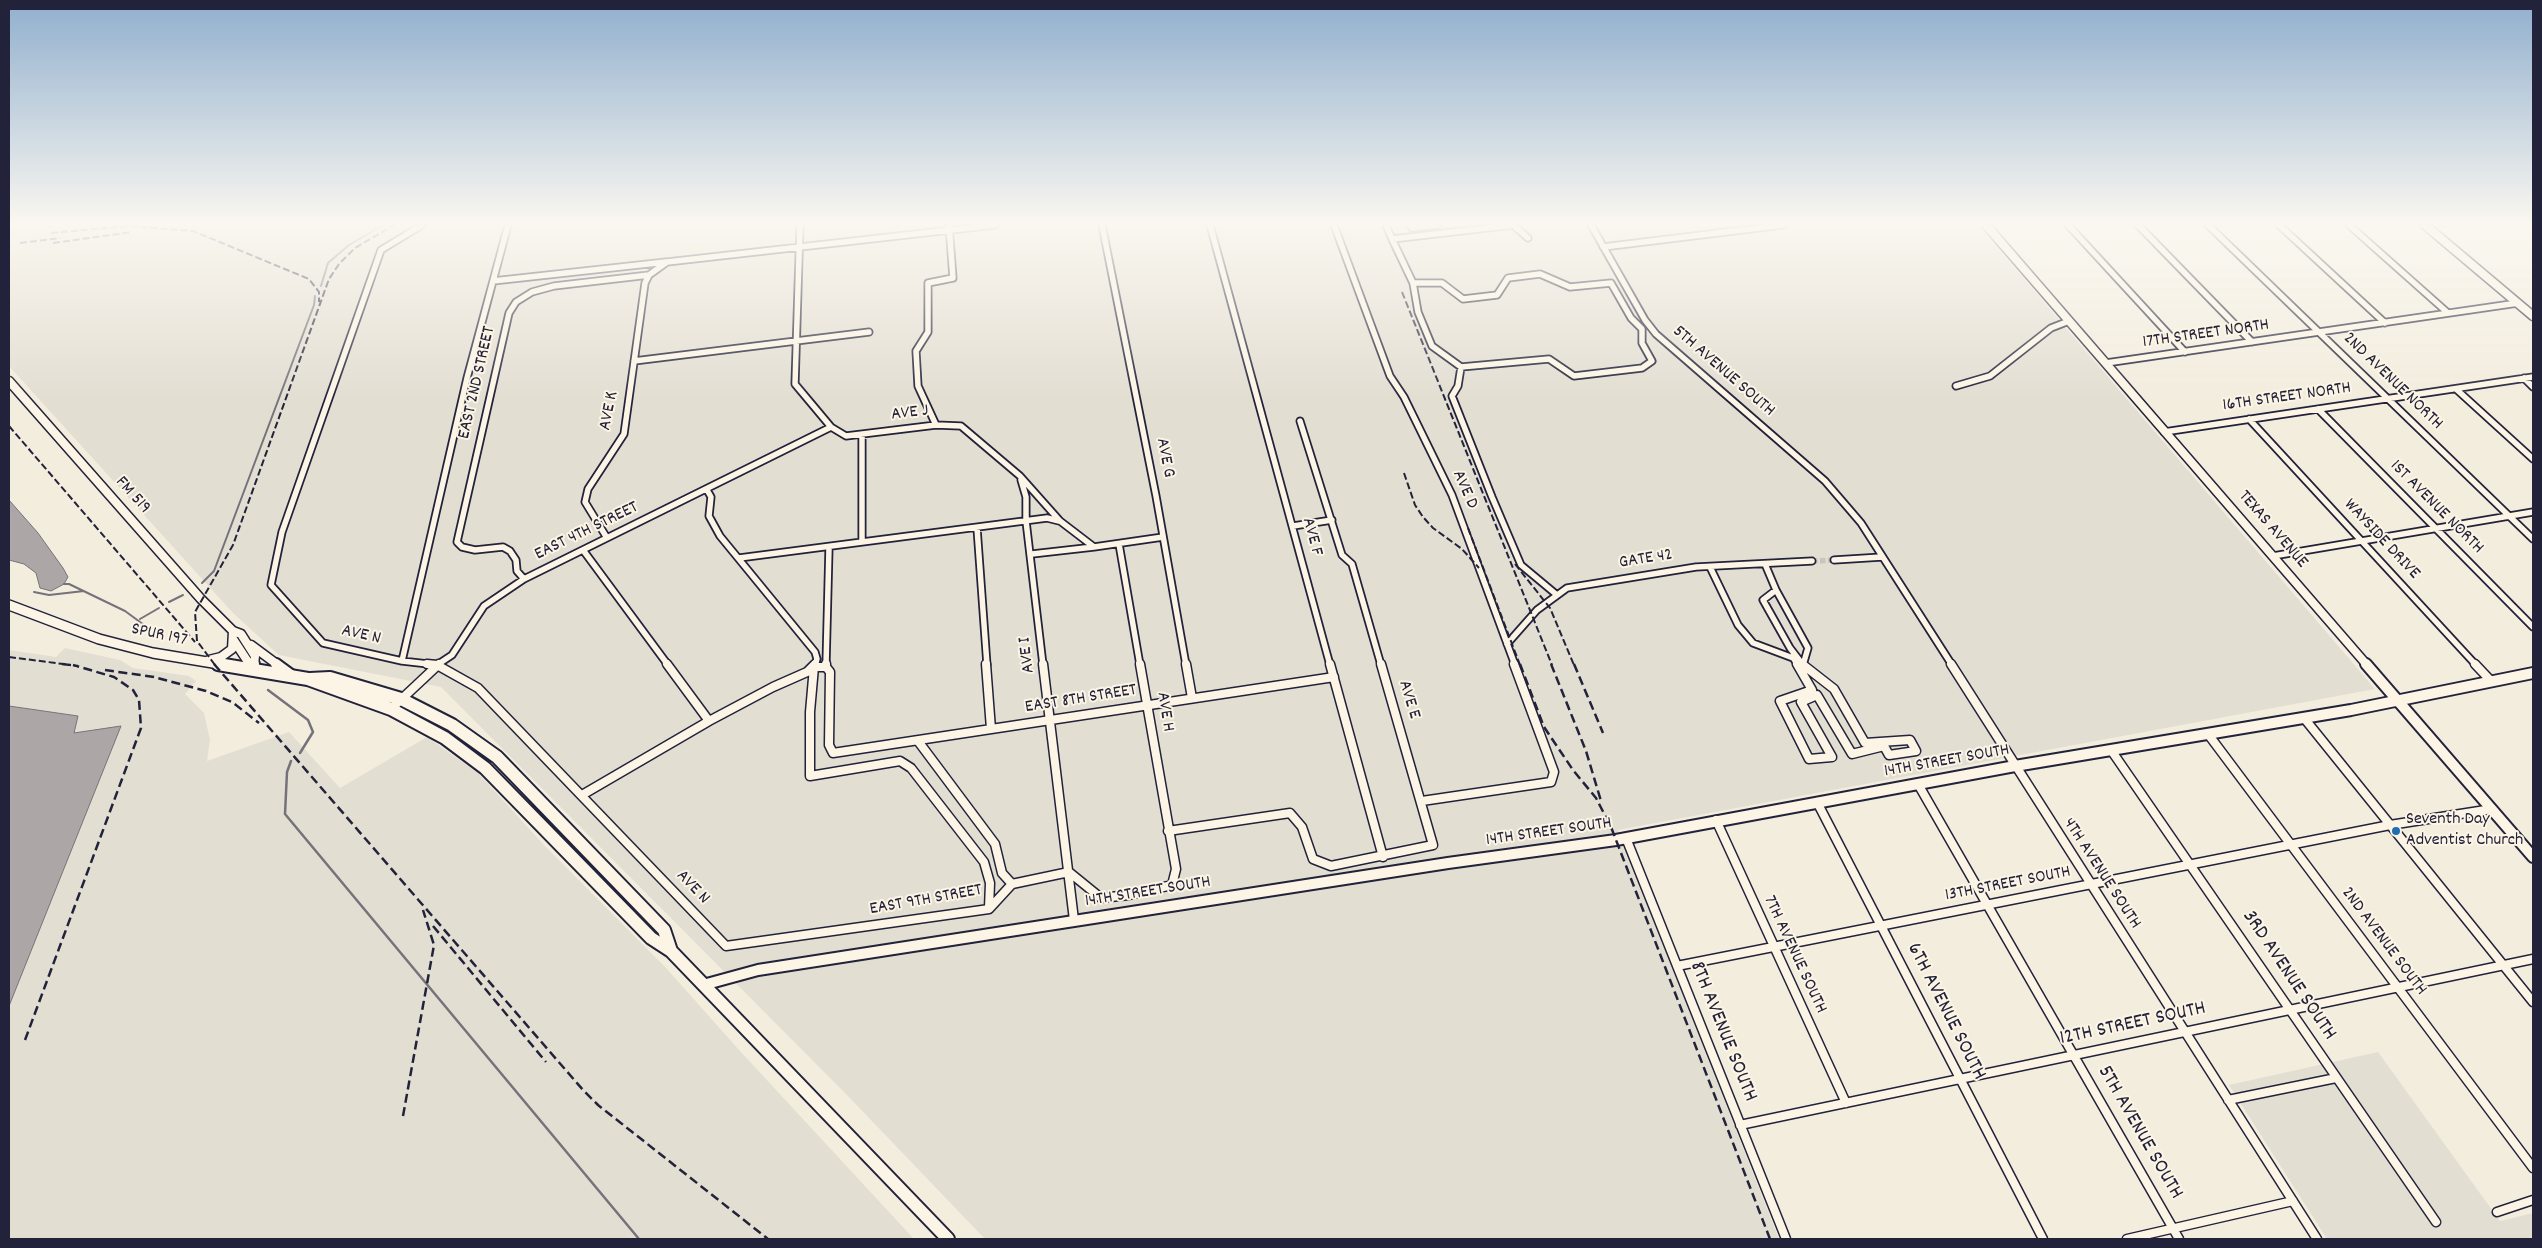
<!DOCTYPE html>
<style>
body{margin:0}
#map{position:relative;width:2542px;height:1248px;overflow:hidden;background:#f3edde;font-family:Dekko,sans-serif}
canvas{display:block}
.frame{position:absolute;inset:0;border:10px solid #22223b;pointer-events:none}
</style>
<div id="map">
<canvas width="2542" height="1248"></canvas>
<div class="frame"></div>
</div>
<script>
const c = document.querySelector('canvas').getContext('2d');
c.lineJoin = 'round';
function fillPath(path, color) { c.fillStyle = color; c.fill(path, 'evenodd'); }
const toPath = rows => new Path2D(rows.map(r => 'M' + r).join(''));
function trace(path, color, width, dash) { c.strokeStyle = color; c.lineWidth = width; c.lineCap = dash ? 'butt' : 'round'; c.setLineDash(dash || []); c.stroke(path); }
function label(font, color, halo, rows, align = 'center') {
  c.font = font + ' Dekko,sans-serif'; c.lineWidth = 4; c.setLineDash([]); c.textBaseline = 'middle'; c.strokeStyle = halo; c.fillStyle = color; for (const [text, x, y, turn = 0] of rows) {
    c.save(); c.translate(x, y); c.rotate((+turn || 0) * Math.PI / 180); c.textAlign = isNaN(turn) ? turn : align; if (halo) c.strokeText(text, 0, 0); c.fillText(text, 0, 0); c.restore();
  }
}
fillPath(toPath([
 [9,225,1978,225,2375,689,1618,830,1779,1239,985,1239,846,1094,441,687,279,655,233,613,9,366],
 [65,648,120,660,133,668,189,676,196,681,185,694,204,713,210,740,207,761,289,732,340,788,427,737,478,773,544,845,666,968,740,1051,914,1239,9,1239,9,1006,120,727,73,733,78,716,9,706,9,650,56,657],
 [2378,1052,2500,1221,2533,1213,2533,1239,2327,1239,2229,1085]
]), '#e3ded2');
const water = toPath([
 [9,500,38,533,63,568,68,577,64,584,51,591,40,588,36,573,24,564,9,560,9,500],
 [9,706,78,716,74,733,121,726,9,1006,9,706]
]);
fillPath(water, '#aca7a6');
trace(water, '#75727b', 1);
trace(toPath([
 [321,286,328,263,349,245,383,225],
 [202,583,214,571,314,305,315,296],
 [64,584,69,584,125,611,155,633],
 [34,592,49,595,84,591],
 [169,602,183,595],
 [140,619,159,608]
]), '#75727b', 2);
trace(toPath([
 [268,690,308,720,313,732,300,753],
 [291,761,287,772,285,814,639,1239]
]), '#75727b', 2.5);
trace(toPath([
 [1812,561,1834,560]
]), '#c9c4bd', 5.5, [5.5, 2.5]);
const streetFar1 = toPath([
 [422,225,381,250,282,532,271,585,323,643,402,661,437,665],
 [800,225,795,384,831,427,846,436,936,425,961,426,1020,476,1060,521,1094,547,1163,537],
 [1102,225,1156,496,1186,665],
 [1210,225,1330,665],
 [1334,225,1390,376,1404,397,1452,495,1515,665],
 [1386,225,1392,239,1513,225,1528,238],
 [1410,225,1412,228,1437,225],
 [1591,225,1645,320,1656,334,1825,481,1861,523,1952,665],
 [2068,225,2185,352],
 [2138,225,2252,342],
 [2208,225,2533,539],
 [2279,225,2385,323],
 [2349,225,2448,313],
 [1392,239,1413,283],
 [1603,247,1783,225],
 [1540,274,1570,287,1611,283,1631,318,1642,329,1642,343,1652,361,1642,368,1574,376,1549,359,1461,367,1432,346,1418,312,1413,283,1442,283,1463,299,1497,295,1508,278,1540,274],
 [493,281,666,262],
 [634,361,869,332],
 [2106,363,2518,303],
 [1461,367,1458,386,1452,396,1492,497,1521,565,1557,595],
 [2524,378,2533,387],
 [1956,386,1990,376,2051,328,2069,321],
 [2456,389,2533,459],
 [2318,409,2533,627],
 [2249,419,2476,665],
 [1300,421,1342,555,1352,564,1381,665],
 [936,425,918,386,916,351,928,332,928,283,953,278,949,225],
 [2164,432,2533,377],
 [862,435,862,542],
 [1021,480,1026,497,1026,521,1043,665],
 [707,490,711,497,709,516,720,536,815,652,817,659,815,665],
 [1293,526,1332,520],
 [977,528,987,665],
 [607,538,585,502,588,489,624,434,645,283,649,275],
 [1119,544,1140,665],
 [583,550,668,665],
 [1032,554,1094,547],
 [2273,556,2533,512],
 [739,558,1047,518,1059,521],
 [1834,560,1882,557],
 [1765,564,1776,590,1763,600,1790,648,1803,665],
 [1710,567,1738,625,1753,643,1793,658,1798,665],
 [524,579,517,571,516,560,510,551,503,547,475,550,462,547,457,542,509,313,516,302,532,292,554,286,649,275,667,262,995,225],
 [1776,590,1808,648,1803,665],
 [1507,644,1537,610,1567,588,1696,567,1812,561],
 [402,661,467,378,508,225],
 [437,665,452,655,484,606,524,579,831,427],
 [826,665,829,548]
]);
const street = toPath([
 [427,664,437,665,478,688,726,946,989,909,1012,884,1069,872,1101,898,1129,895,1172,885,1176,869,1140,664],
 [667,664,709,721],
 [826,664,826,667,814,667,810,712,810,776,900,761,911,768,984,862,990,883,989,908],
 [986,664,991,729],
 [1043,664,1074,920],
 [1186,664,1192,698],
 [1330,664,1383,857],
 [1797,664,1812,690,1780,701,1809,759,1832,757,1801,702,1817,695,1852,754,1884,746,1889,755,1916,751,1910,740,1865,743,1834,689,1802,664],
 [1951,664,2317,1239],
 [2475,664,2491,681],
 [826,667,830,672,829,745,833,753,1334,677],
 [391,709,439,664],
 [2304,718,2533,1002],
 [2208,734,2533,1168],
 [918,741,995,844,1002,873,1012,884],
 [2111,750,2436,1222],
 [1918,784,2179,1239],
 [582,795,709,721,773,687,807,672,815,664],
 [1422,801,1551,782,1554,772,1514,664],
 [1817,802,2043,1239],
 [1716,820,1846,1103],
 [1168,831,1290,813,1302,827,1313,859,1331,866,1433,845,1381,664],
 [1626,838,1786,1239],
 [1677,966,2390,825,2492,809],
 [2228,1100,2336,1078],
 [1740,1125,2533,959],
 [2497,1212,2533,1200],
 [2127,1239,2293,1201]
]);
const secondaryFar1 = toPath([
 [1986,225,2367,665],
 [2425,225,2533,316],
 [9,381,201,599,233,631,241,634,255,656,254,665],
 [233,639,250,665],
 [251,645,278,665],
 [209,660,221,657,232,649,233,631]
]);
const secondary = toPath([
 [249,664,253,670],
 [276,664,291,675],
 [2366,664,2533,857],
 [253,670,254,664],
 [703,985,758,970,1448,863,1616,840,2015,766,2351,710,2533,673]
]);
const primaryFar1 = toPath([
 [9,605,99,639,153,653,225,665]
]);
const primary = toPath([
 [218,664,308,679,391,709,445,738,485,768,651,938,671,951,948,1239],
 [310,679,330,678,401,699,452,725,497,757,664,930,671,951]
]);
trace(streetFar1, '#22223b', 9);
trace(street, '#22223b', 11);
trace(secondaryFar1, '#22223b', 11);
trace(secondary, '#22223b', 14);
trace(primaryFar1, '#22223b', 12);
trace(primary, '#22223b', 16);
trace(streetFar1, '#fcf5e5', 5.5);
trace(street, '#fcf5e5', 8);
trace(secondaryFar1, '#fcf5e5', 8);
trace(secondary, '#fcf5e5', 10);
trace(primaryFar1, '#fcf5e5', 9);
trace(primary, '#fcf5e5', 12);
trace(toPath([
 [51,233,128,226,193,231,309,279,319,292,319,302],
 [20,243,60,238],
 [53,243,132,232],
 [1402,292,1552,665],
 [9,426,195,642],
 [1404,473,1415,505,1423,517,1433,528,1462,549,1479,568],
 [1468,528,1520,665],
 [1515,564,1550,608,1574,665],
 [9,657,71,665],
 [215,665,197,641,195,612,233,545,329,279,339,264,355,248,394,225]
]), '#22223b', 2, [7, 3]);
trace(toPath([
 [62,664,78,666],
 [214,664,583,1090,598,1105,768,1239],
 [1520,664,1544,727,1573,770,1596,798,1611,827,1770,1239],
 [1551,664,1586,751,1601,801],
 [1574,664,1603,733],
 [105,670,154,677,206,691,232,702,259,723],
 [433,926,546,1062],
 [25,1040,141,728,139,700,133,690,114,677,73,665],
 [403,1116,434,945,423,910]
]), '#22223b', 2.5, [9, 4.5]);
const sky = c.createLinearGradient(0, 0, 0, 399);
sky.addColorStop(0, '#90afce');
sky.addColorStop(0.56, '#faf7f0');
sky.addColorStop(1, '#faf7f000');
c.fillStyle = sky;
c.fillRect(0, 0, 2542, 399);
for (const [x, y, r, color] of [
 [2396,831,5,"#1f6fb2"]
]) { const dot = new Path2D(); dot.arc(x, y, r, 0, 2 * Math.PI); c.fillStyle = color; c.fill(dot); trace(dot, '#fcf5e5', 2); }
label('18px', '#22223b', '#fcf5e5', [
 ["17TH STREET NORTH",2206,335,-8],
 ["5TH AVENUE SOUTH",1723,372,41],
 ["2ND AVENUE NORTH",2392,382,44],
 ["EAST 2ND STREET",478,383,-77],
 ["16TH STREET NORTH",2287,398,-8],
 ["AVE K",610,411,-79],
 ["AVE J",910,414,-7],
 ["AVE G",1164,458,79],
 ["AVE D",1464,490,66],
 ["FM 519",132,496,48],
 ["1ST AVENUE NORTH",2436,508,45],
 ["TEXAS AVENUE",2272,530,49],
 ["EAST 4TH STREET",587,532,-26],
 ["AVE F",1311,537,75],
 ["WAYSIDE DRIVE",2381,540,47],
 ["GATE 42",1646,560,-9],
 ["SPUR 197",159,636,12],
 ["AVE N",361,636,13],
 ["AVE I",1028,655,-97],
 ["EAST 8TH STREET",1081,700,-9],
 ["AVE E",1408,700,73],
 ["AVE H",1164,712,81],
 ["14TH STREET SOUTH",1947,762,-10],
 ["14TH STREET SOUTH",1549,833,-8],
 ["4TH AVENUE SOUTH",2101,874,57],
 ["13TH STREET SOUTH",2008,885,-11],
 ["AVE N",692,888,46],
 ["14TH STREET SOUTH",1148,893,-9],
 ["EAST 9TH STREET",926,901,-10],
 ["2ND AVENUE SOUTH",2383,942,53],
 ["7TH AVENUE SOUTH",1794,955,65]
]);
label('18px', '#22223b', '#fcf5e5', [
 ["Seventh Day",2406,821],
 ["Adventist Church",2406,842]
], 'left');
label('21px', '#22223b', '#fcf5e5', [
 ["3RD AVENUE SOUTH",2288,976,56],
 ["6TH AVENUE SOUTH",1945,1012,63],
 ["12TH STREET SOUTH",2133,1025,-12],
 ["8TH AVENUE SOUTH",1722,1032,68],
 ["5TH AVENUE SOUTH",2139,1133,60]
]);
</script>
